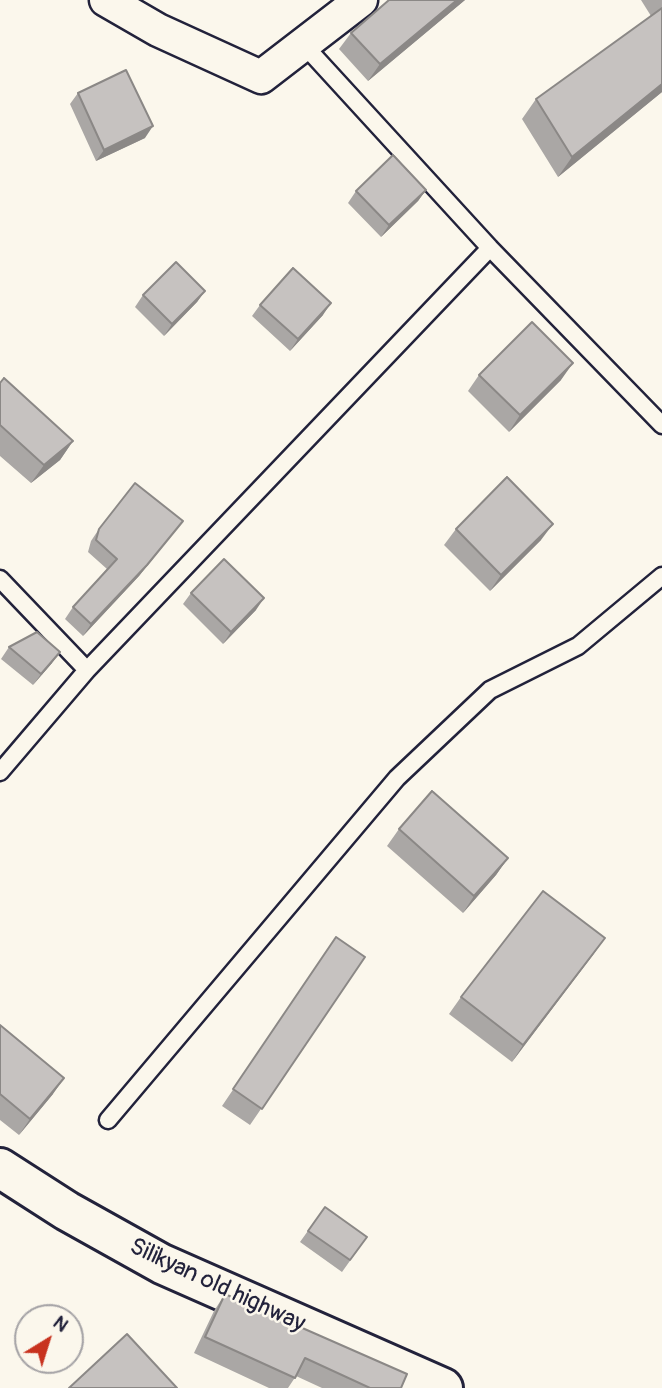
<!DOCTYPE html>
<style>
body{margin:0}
#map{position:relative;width:662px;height:1388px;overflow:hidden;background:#fbf7ec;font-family:Pangolin,sans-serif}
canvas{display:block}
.north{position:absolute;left:14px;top:1304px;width:70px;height:70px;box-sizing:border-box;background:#fbf7ec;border:2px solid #a4a2a5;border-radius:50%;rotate:38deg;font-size:19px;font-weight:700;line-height:28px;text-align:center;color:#22223b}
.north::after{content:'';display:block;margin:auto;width:24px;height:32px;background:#c8321e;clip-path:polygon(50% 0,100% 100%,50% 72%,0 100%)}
</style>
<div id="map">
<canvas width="662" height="1388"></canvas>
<div class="north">N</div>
</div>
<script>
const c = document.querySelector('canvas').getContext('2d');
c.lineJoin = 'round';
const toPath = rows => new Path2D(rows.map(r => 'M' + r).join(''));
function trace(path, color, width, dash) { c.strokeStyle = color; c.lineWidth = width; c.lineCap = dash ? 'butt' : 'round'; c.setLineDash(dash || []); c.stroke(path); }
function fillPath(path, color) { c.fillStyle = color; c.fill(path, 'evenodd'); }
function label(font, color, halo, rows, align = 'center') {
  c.font = font + ' Pangolin,sans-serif'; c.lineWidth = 5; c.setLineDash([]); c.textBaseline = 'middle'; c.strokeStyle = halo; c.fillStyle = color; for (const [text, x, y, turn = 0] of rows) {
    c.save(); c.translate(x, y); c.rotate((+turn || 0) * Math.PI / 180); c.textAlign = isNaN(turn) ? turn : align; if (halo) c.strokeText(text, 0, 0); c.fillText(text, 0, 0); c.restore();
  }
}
const lane = toPath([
 [304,45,490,248,662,425],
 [0,579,87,670],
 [0,772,87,670,490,248],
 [108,1120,397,778,490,690,578,646,662,576]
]);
const street = toPath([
 [106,0,158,30,261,77,361,0]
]);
const secondary = toPath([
 [0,1168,67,1211,162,1264,443,1388]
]);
trace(lane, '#22223b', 21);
trace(street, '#22223b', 37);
trace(secondary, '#22223b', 44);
trace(lane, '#fbf7ec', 16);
trace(street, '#fbf7ec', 32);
trace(secondary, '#fbf7ec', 38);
fillPath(toPath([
 [389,0,465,0,368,81,339,49,351,33],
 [641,0,662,0,662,92,558,177,522,119,536,99,651,16],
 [78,93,145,138,96,161,70,104],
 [426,190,418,201,381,237,348,203,356,191],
 [205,291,197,302,164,336,135,307,143,295],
 [260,305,323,315,290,351,252,316],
 [479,375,561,380,509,432,468,391],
 [0,383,73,441,60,460,31,483,0,456],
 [183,521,139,576,83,636,65,619,73,607,107,569,88,552,91,541,99,529],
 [456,529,541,540,490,591,444,545],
 [191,593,256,610,223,644,183,604],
 [9,647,52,663,33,685,1,659],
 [399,829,508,858,496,875,463,913,387,846],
 [336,937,365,957,250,1125,222,1106],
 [605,938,512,1062,449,1014,461,997],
 [0,1025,53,1094,19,1135,0,1120],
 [325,1207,367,1237,342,1272,300,1242],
 [225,1294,401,1388,322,1388,296,1376,288,1388,269,1388,194,1353,214,1311]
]), '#aaa7a5');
fillPath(toPath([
 [457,0,465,0,368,81,380,64],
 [662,84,662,92,558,177,572,157],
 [153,126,145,138,96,161,104,150],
 [426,190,418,201,381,237,389,225],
 [205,291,197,302,164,336,172,324],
 [331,303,323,315,290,351,298,339],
 [573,363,561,380,509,432,520,415],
 [73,441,60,460,31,483,44,465],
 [183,521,139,576,83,636,91,624],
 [553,524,541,540,490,591,501,575],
 [264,598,256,610,223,644,231,632],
 [60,652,52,663,33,685,41,674],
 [508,858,496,875,463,913,474,896],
 [605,938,593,955,512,1062,523,1045],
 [64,1078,53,1094,19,1135,30,1119]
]), '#8b8886');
const building = toPath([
 [389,0,457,0,380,64,351,33,389,0],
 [662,8,662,84,572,157,536,99,662,8],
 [126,70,153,126,104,150,78,93,126,70],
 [393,155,426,190,389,225,356,191,393,155],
 [176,262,205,291,172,324,143,295,176,262],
 [293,268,331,303,298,339,260,305,293,268],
 [532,322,573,363,520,415,479,375,532,322],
 [4,378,73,441,44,465,0,425,0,383,4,378],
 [507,477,553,524,501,575,456,529,507,477],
 [135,483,183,521,147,565,91,624,73,607,117,559,96,540,99,529,135,483],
 [224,559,264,598,231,632,191,593,224,559],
 [37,632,60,652,41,674,9,647,37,632],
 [432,791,508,858,474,896,399,829,432,791],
 [543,891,605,938,523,1045,461,997,543,891],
 [336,937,365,957,262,1109,233,1089,336,937],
 [0,1025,64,1078,30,1119,0,1094,0,1025],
 [325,1207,367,1237,350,1260,308,1231,325,1207],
 [225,1294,407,1374,401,1388,370,1388,305,1358,295,1378,205,1337,225,1294],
 [127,1334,177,1388,69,1388,127,1334]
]);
fillPath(building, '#c6c2c0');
trace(building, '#8b8886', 2);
label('24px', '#22223b', '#fbf7ec', [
 ["Silikyan old highway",217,1286,25]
]);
</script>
